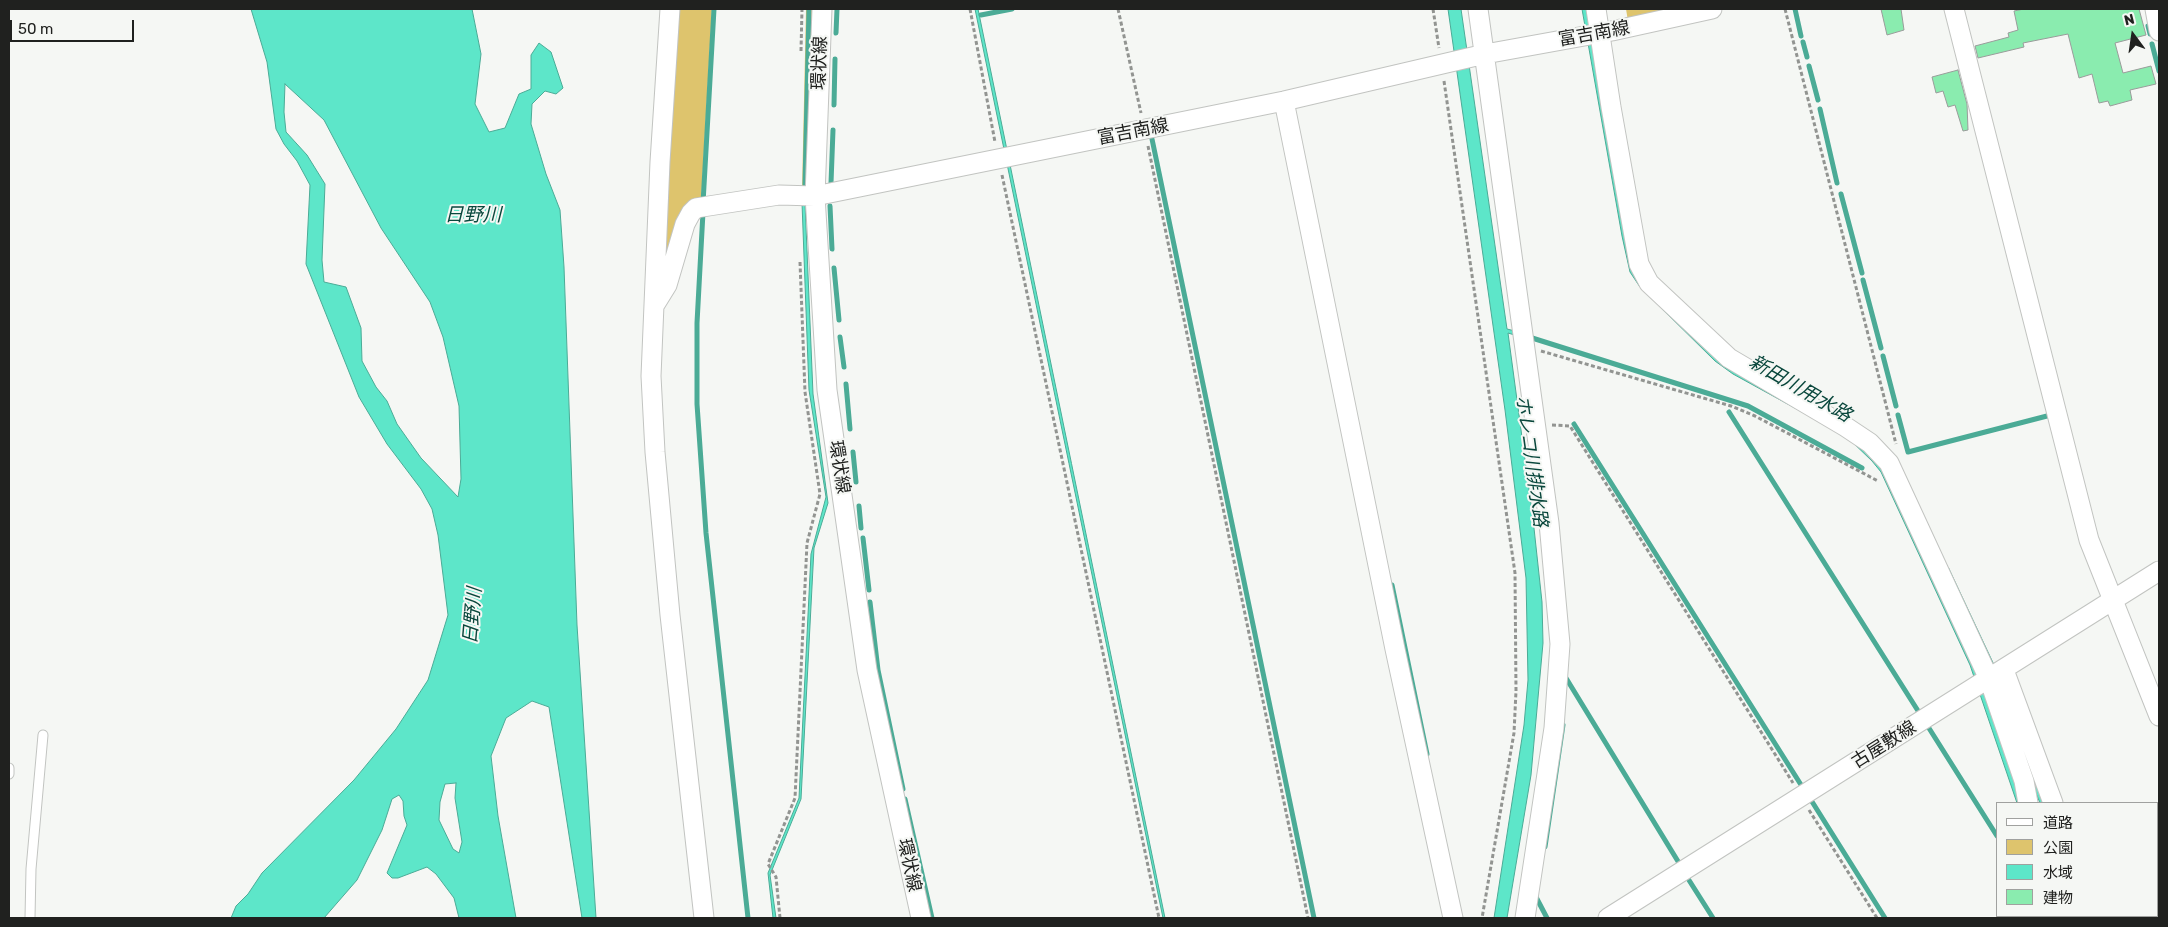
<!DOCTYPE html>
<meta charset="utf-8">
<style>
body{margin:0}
#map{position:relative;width:2168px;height:927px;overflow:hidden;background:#f5f7f4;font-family:Rubik,"Noto Sans JP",sans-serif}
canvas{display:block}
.frame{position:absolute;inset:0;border:10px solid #20211f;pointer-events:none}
.legend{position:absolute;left:1996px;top:802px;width:162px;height:115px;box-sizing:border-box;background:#f5f7f4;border:1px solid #a0a19f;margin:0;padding:6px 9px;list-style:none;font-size:15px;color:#20211f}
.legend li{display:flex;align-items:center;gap:10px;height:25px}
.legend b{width:25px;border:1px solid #a0a19f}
.north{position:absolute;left:2108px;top:10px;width:50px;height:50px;-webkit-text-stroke:4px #f5f7f4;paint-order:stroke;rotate:346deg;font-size:14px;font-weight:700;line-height:20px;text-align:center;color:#20211f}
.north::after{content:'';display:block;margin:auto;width:18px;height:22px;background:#20211f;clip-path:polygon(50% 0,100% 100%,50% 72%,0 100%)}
.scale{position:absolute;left:10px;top:20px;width:124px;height:22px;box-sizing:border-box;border:2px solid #20211f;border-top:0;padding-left:6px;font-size:15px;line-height:18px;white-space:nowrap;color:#20211f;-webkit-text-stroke:4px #f5f7f4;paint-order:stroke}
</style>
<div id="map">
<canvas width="2168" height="927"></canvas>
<div class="frame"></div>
<ul class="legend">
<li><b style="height:6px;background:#fff"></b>道路</li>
<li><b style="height:14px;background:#dec46d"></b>公園</li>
<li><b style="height:14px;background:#5de6c9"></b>水域</li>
<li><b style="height:14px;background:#8aecaf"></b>建物</li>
</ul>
<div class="north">N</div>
<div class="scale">50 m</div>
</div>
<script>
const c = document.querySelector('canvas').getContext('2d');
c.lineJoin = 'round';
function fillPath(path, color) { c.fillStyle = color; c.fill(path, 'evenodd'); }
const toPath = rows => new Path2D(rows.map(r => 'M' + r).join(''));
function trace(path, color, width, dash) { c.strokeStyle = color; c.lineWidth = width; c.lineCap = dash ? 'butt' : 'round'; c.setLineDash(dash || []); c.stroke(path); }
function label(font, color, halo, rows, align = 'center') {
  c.font = font + ' Rubik,"Noto Sans JP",sans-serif'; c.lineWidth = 4; c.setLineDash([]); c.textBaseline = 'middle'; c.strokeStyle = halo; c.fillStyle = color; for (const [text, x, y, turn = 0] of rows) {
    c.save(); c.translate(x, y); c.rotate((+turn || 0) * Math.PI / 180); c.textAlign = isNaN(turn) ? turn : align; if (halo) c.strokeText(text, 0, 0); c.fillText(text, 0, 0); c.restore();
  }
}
fillPath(toPath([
 [677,9,712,9,701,203,665,283,664,216],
 [806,9,815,9,809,185,802,191],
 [1626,9,1681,9,1628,21]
]), '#dec46d');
const water = toPath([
 [251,9,472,9,481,54,475,104,489,132,505,128,519,94,531,89,531,55,539,43,551,52,563,88,556,94,545,91,532,104,531,124,546,174,560,210,564,267,577,625,596,918,582,918,549,707,532,701,506,718,491,756,498,816,516,918,459,918,454,898,436,874,427,867,398,878,392,878,387,873,407,825,404,816,403,801,399,795,392,799,382,830,357,880,324,918,231,918,236,906,248,894,262,873,354,780,396,729,428,680,448,615,438,535,432,509,421,489,387,444,359,397,306,264,310,185,297,161,284,144,276,129,267,62,251,9],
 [285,84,324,120,381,228,430,302,443,337,459,406,461,479,458,497,421,458,397,424,387,401,376,387,362,361,361,328,346,287,324,282,322,260,325,184,307,155,286,132,284,112,285,84],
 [456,783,455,798,462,842,459,853,453,849,439,820,440,802,445,784,456,783],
 [975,9,978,9,1165,918,1163,918,975,9],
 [1448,9,1461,9,1507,329,1531,335,1531,340,1508,333,1533,519,1542,602,1543,643,1531,775,1507,918,1494,918,1524,725,1528,680,1526,578,1505,410,1448,9],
 [1582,9,1588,9,1636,271,1644,284,1733,367,1850,432,1881,461,1944,590,1981,675,2016,770,2024,803,2017,803,1970,665,1881,472,1872,461,1846,436,1733,374,1715,361,1640,287,1630,272,1622,236,1582,9],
 [802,203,805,203,813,394,828,503,814,548,801,799,770,875,776,918,773,918,768,873,799,798,811,554,826,497,809,390,802,203],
 [1949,569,1995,667,2044,803,2040,803,1945,571,1949,569]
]);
fillPath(water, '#5de6c9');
trace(water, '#4bab96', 1);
trace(toPath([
 [1795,9,1801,36],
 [981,15,1012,9],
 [2148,26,2150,34],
 [836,33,837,9],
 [1803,42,1807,57],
 [2152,44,2159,71],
 [1809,66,1818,100],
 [834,105,835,59],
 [1820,109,1837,183],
 [1152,139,1314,918],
 [831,183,833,130],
 [805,184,809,9],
 [1841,194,1862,273],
 [703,203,714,9],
 [830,206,832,249],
 [703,212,697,323,697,404,706,533,748,918],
 [834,268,839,320],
 [1863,280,1881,348],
 [840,337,844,367],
 [1529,337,1748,406,1862,468],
 [1883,356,1896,406],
 [846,384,850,429],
 [1729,412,1920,714],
 [1898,415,1908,452,2047,416],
 [1574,424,1803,788],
 [853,452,856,482],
 [859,506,861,528],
 [863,538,869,590],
 [1392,585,1427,754],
 [870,602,878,670,903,789],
 [1566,678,1679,863],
 [1927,725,1997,836],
 [905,799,932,918],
 [1811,800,1885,918],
 [1545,847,1563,725],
 [1687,877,1713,918],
 [1536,897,1547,918]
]), '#4bab96', 5);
const building = toPath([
 [1881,9,1901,9,1904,30,1887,35,1881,9],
 [2024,9,2139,9,2146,35,2115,43,2123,73,2151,66,2156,84,2130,90,2132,100,2110,106,2108,101,2099,103,2092,74,2079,78,2068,34,2023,43,2024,47,1978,58,1975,46,2009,37,2008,33,2018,30,2014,11,2024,9],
 [1958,70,1967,104,1968,130,1963,131,1955,105,1948,107,1943,91,1936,93,1932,77,1958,70]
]);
fillPath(building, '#8aecaf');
trace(building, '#999c9a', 1);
const service = toPath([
 [9,774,9,768],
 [30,918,31,869,43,735]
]);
const minor = toPath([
 [670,9,660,162,651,376,655,452,670,615,704,918],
 [822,9,815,196,827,390,867,670,921,918],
 [1478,9,1549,523,1560,644,1554,728,1525,918],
 [1596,9,1611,107,1639,264,1649,283,1729,358,1846,427,1870,443,1889,463,1989,679,2024,781,2028,803],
 [1954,9,2089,540,2159,716],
 [2155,9,2159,31],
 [1284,101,1395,649,1453,918],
 [654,306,667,285,685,224,691,213,696,208,779,195,815,196,1284,101,1485,54,1612,31,1712,9],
 [2004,670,2053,803],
 [2034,916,2034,918],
 [2097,916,2098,918],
 [1608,918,2159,571]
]);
trace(service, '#c2c4c1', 11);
trace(minor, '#c2c4c1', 21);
trace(toPath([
 [970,9,995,142],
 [1118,9,1141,113],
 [1433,9,1439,48],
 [1785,9,1896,444],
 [801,51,802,9],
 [1444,81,1515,573,1516,691,1514,733,1482,918],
 [1148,146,1308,918],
 [1002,175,1159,918],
 [1541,351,1731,406,1755,416,1878,481],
 [1552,425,1570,426,1793,783],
 [1809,810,1877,918],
 [780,918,776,877,768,864,795,798,807,543,820,494,805,392,800,262]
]), '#929491', 3, [4, 2.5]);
trace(service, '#fff', 9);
trace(minor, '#fff', 19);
label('18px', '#20211f', '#f5f7f4', [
 ["富吉南線",1594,34,-10],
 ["環状線",820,63,-88],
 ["富吉南線",1133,132,-11],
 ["環状線",839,467,81],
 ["古屋敷線",1884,745,-32],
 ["環状線",909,865,78]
]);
label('italic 19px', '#09473c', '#f5f7f4', [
 ["日野川",473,216],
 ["新田川用水路",1800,389,30],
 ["ホレコ川排水路",1531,461,82],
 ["日野川",473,616,-85]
]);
</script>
